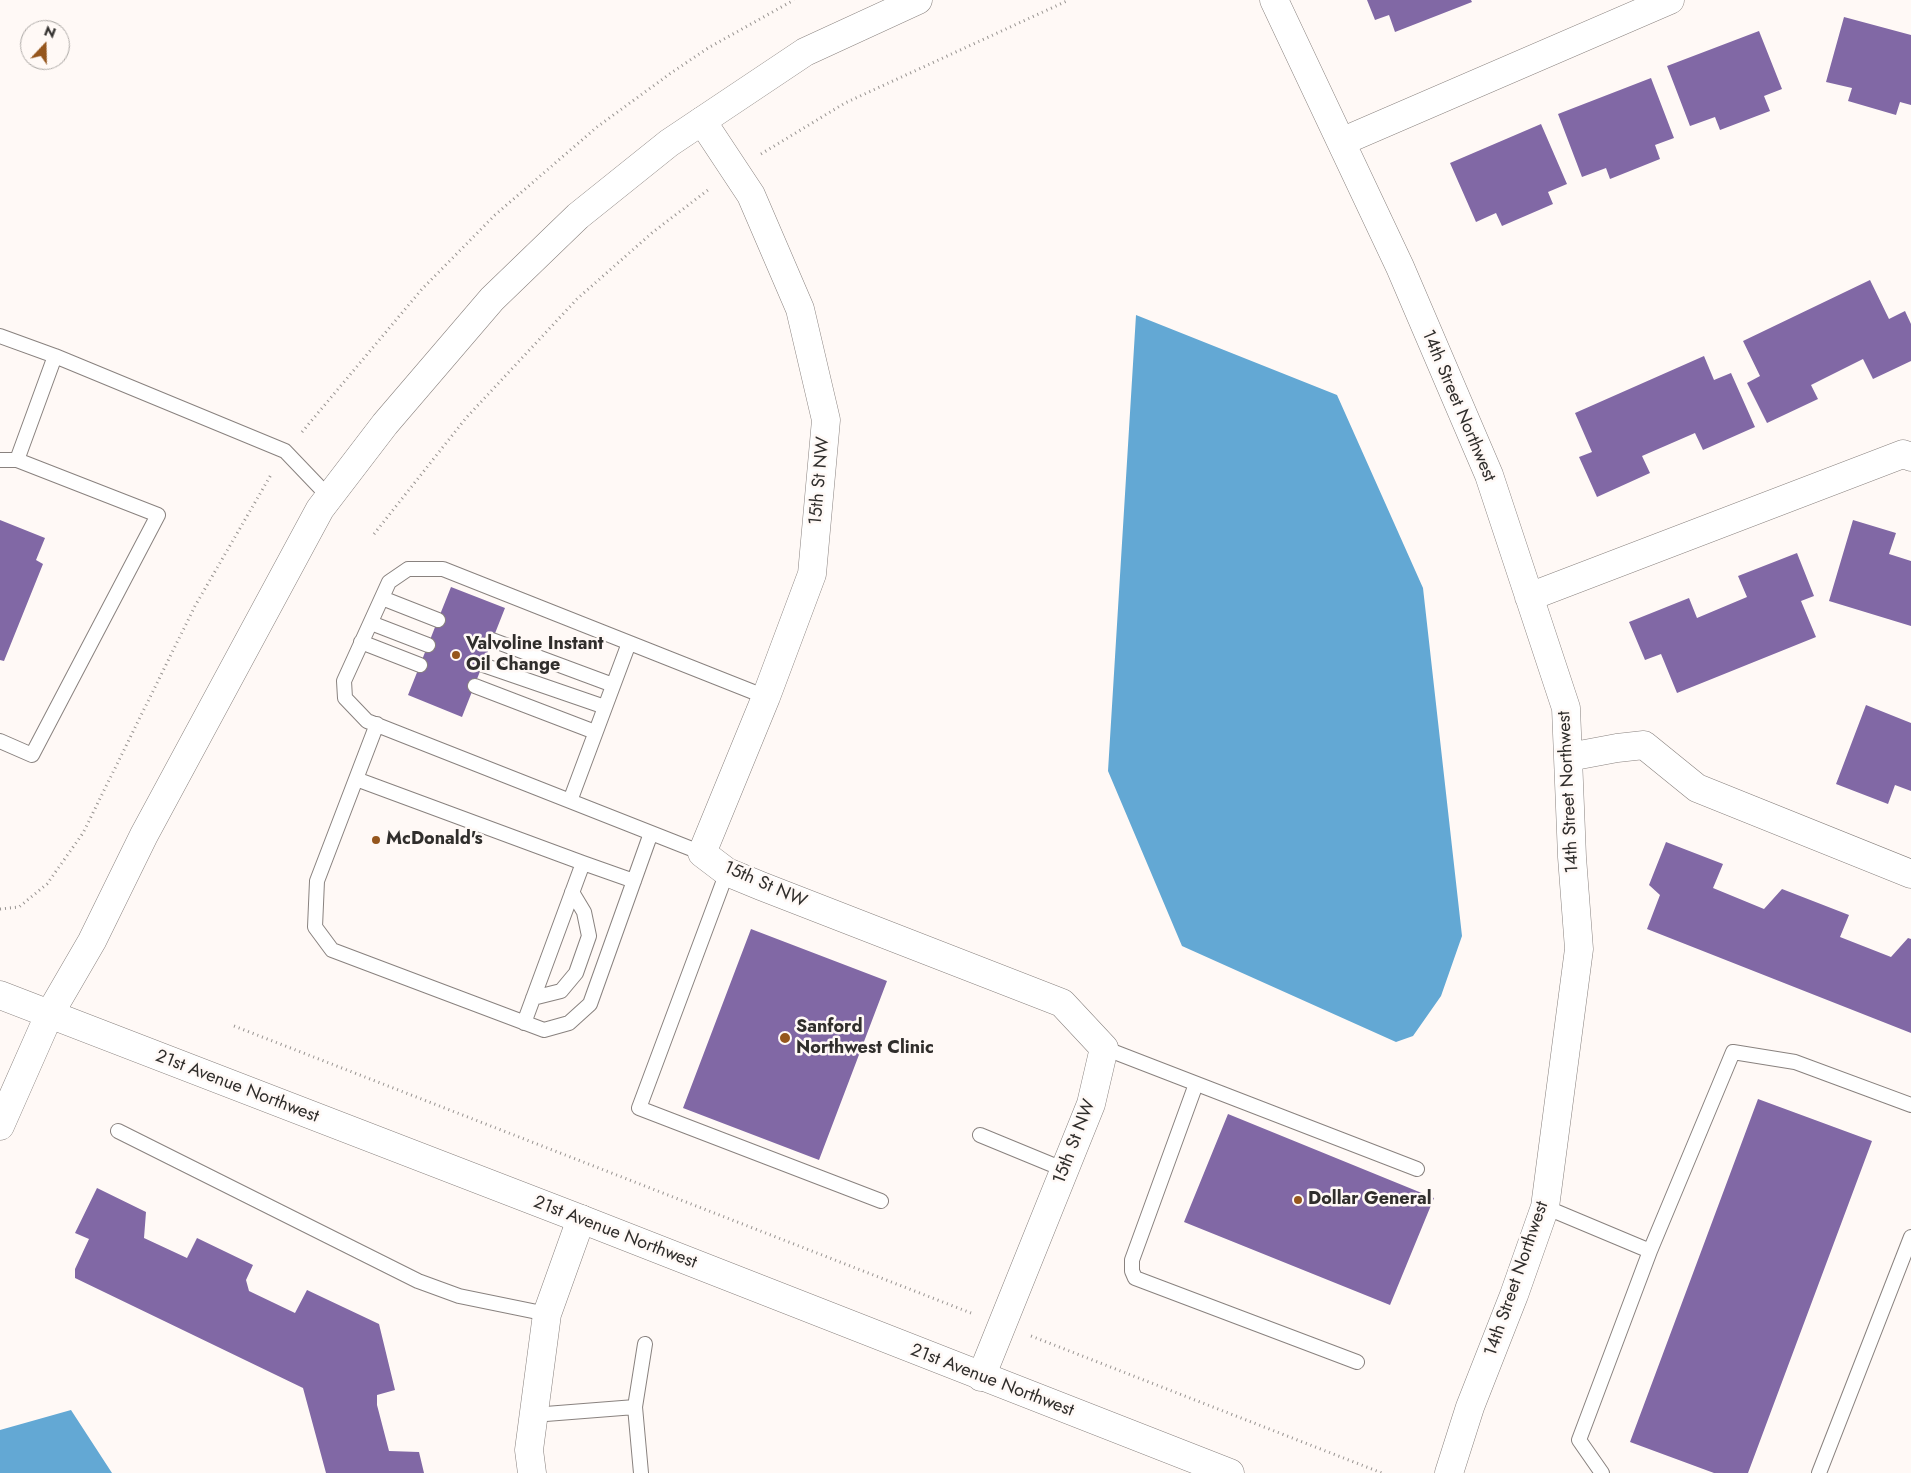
<!DOCTYPE html>
<style>
body{margin:0}
#map{position:relative;width:1911px;height:1473px;overflow:hidden;background:#fff9f6;font-family:Jost,sans-serif}
canvas{display:block}
.north{position:absolute;left:20px;top:20px;width:50px;height:50px;box-sizing:border-box;background:#fff9f6;border:1px solid #aca8a5;border-radius:50%;rotate:21deg;font-size:14px;font-weight:700;line-height:20px;text-align:center;color:#302e2c}
.north::after{content:'';display:block;margin:auto;width:18px;height:22px;background:#95561d;clip-path:polygon(50% 0,100% 100%,50% 72%,0 100%)}
</style>
<div id="map">
<canvas width="1911" height="1473"></canvas>
<div class="north">N</div>
</div>
<script>
const c = document.querySelector('canvas').getContext('2d');
c.lineJoin = 'round';
function fillPath(path, color) { c.fillStyle = color; c.fill(path, 'evenodd'); }
const toPath = rows => new Path2D(rows.map(r => 'M' + r).join(''));
function trace(path, color, width, dash) { c.strokeStyle = color; c.lineWidth = width; c.lineCap = dash ? 'butt' : 'round'; c.setLineDash(dash || []); c.stroke(path); }
function label(font, color, halo, rows, align = 'center') {
  c.font = font + ' Jost,sans-serif'; c.lineWidth = 5; c.setLineDash([]); c.textBaseline = 'middle'; c.strokeStyle = halo; c.fillStyle = color; for (const [text, x, y, turn = 0] of rows) {
    c.save(); c.translate(x, y); c.rotate((+turn || 0) * Math.PI / 180); c.textAlign = isNaN(turn) ? turn : align; if (halo) c.strokeText(text, 0, 0); c.fillText(text, 0, 0); c.restore();
  }
}
fillPath(toPath([
 [1136,315,1337,395,1423,588,1462,936,1441,996,1413,1036,1396,1042,1182,946,1108,771],
 [71,1410,112,1473,0,1473,0,1430]
]), '#63a8d4');
fillPath(toPath([
 [1367,0,1471,0,1472,2,1395,32,1389,15,1375,20],
 [1844,17,1911,35,1911,105,1900,102,1896,115,1848,101,1852,88,1826,82],
 [1759,31,1782,89,1764,96,1770,111,1720,130,1715,117,1690,126,1667,66],
 [1651,78,1674,138,1655,145,1660,159,1610,179,1606,168,1582,177,1558,114],
 [1541,124,1567,184,1548,192,1553,204,1502,226,1496,213,1476,222,1450,163],
 [1870,280,1889,319,1905,311,1911,324,1911,361,1873,379,1863,359,1811,385,1818,399,1767,423,1747,383,1760,376,1743,341],
 [1704,356,1714,380,1731,373,1755,427,1703,450,1695,433,1642,456,1650,473,1597,497,1579,457,1592,452,1575,413],
 [0,520,45,538,36,560,43,564,4,661,0,660],
 [1853,520,1896,533,1889,554,1911,561,1911,626,1829,601],
 [1797,553,1814,596,1801,601,1816,637,1677,693,1661,654,1645,660,1629,622,1689,598,1697,618,1747,597,1738,576],
 [451,587,505,608,462,717,408,695],
 [1866,705,1911,723,1911,791,1895,785,1888,804,1836,784],
 [1666,842,1723,864,1713,888,1764,909,1782,889,1849,915,1840,937,1891,957,1908,938,1911,939,1911,1033,1647,929,1660,895,1649,885],
 [751,929,887,981,819,1160,683,1108],
 [1758,1099,1872,1141,1748,1473,1714,1473,1630,1442],
 [1228,1114,1434,1198,1390,1305,1184,1222],
 [97,1188,146,1212,144,1238,187,1258,197,1238,253,1265,246,1280,249,1291,295,1313,307,1290,379,1324,395,1390,377,1395,377,1405,389,1451,419,1452,424,1473,326,1473,303,1388,75,1278,75,1269,89,1239,75,1233]
]), '#8168a5');
const service = toPath([
 [0,336,55,356,285,451,329,497],
 [0,460,17,460,158,515,32,755,0,741],
 [17,460,55,356],
 [382,598,438,620],
 [371,623,428,645],
 [492,640,613,685],
 [361,642,420,665],
 [483,665,605,707],
 [475,686,595,732],
 [377,724,317,881,315,927,332,950,544,1030,569,1023,590,1004,651,833],
 [356,779,583,863,634,881],
 [570,801,629,643],
 [702,853,367,721,345,698,344,681,389,582,408,569,443,569,766,697],
 [727,872,639,1108,881,1201],
 [533,998,561,991,576,973,589,936,584,912,572,892],
 [524,1023,583,863],
 [1104,1048,1417,1169],
 [1196,1084,1132,1260,1132,1271,1135,1278,1357,1362],
 [118,1131,418,1281,459,1296,547,1314],
 [980,1135,1065,1170],
 [1545,1207,1650,1251],
 [533,1415,635,1407],
 [641,1473,635,1407,645,1344],
 [1602,1473,1579,1440,1650,1251,1733,1052,1795,1062,1911,1105],
 [1819,1473,1911,1237]
]);
const minor = toPath([
 [1274,0,1400,267,1489,475,1566,708,1572,857,1579,949,1545,1207,1514,1295,1470,1407,1449,1473],
 [702,121,751,195,800,309,826,420,812,574,766,697,702,853,727,872,761,886,1062,1003,1104,1048,1091,1104,981,1377],
 [1341,142,1670,0],
 [1529,597,1903,454,1911,457],
 [1569,757,1617,748,1644,745,1697,788,1911,874],
 [532,1473,529,1450,547,1314,581,1219]
]);
const tertiary = toPath([
 [0,995,581,1219,1230,1473],
 [0,1126,49,1015,92,941,144,835,320,509,385,424,492,299,578,216,669,143,805,52,918,0]
]);
trace(service, '#89827f', 16);
trace(minor, '#89827f', 29);
trace(tertiary, '#89827f', 29);
trace(toPath([
 [761,154,845,103,1069,0],
 [302,432,422,289,495,215,597,127,671,73,708,48,794,0],
 [374,534,466,418,577,299,653,232,708,190],
 [0,909,19,907,47,884,83,833,195,606,272,473],
 [234,1026,971,1313],
 [1031,1336,1382,1473]
]), '#989491', 3, [1, 4]);
trace(service, '#fff', 14);
trace(minor, '#fff', 28);
trace(tertiary, '#fff', 28);
for (const [x, y, r, color] of [
 [456,655,5,"#95561d"],
 [376,840,5,"#95561d"],
 [785,1038,6,"#95561d"],
 [1298,1200,5,"#95561d"]
]) { const dot = new Path2D(); dot.arc(x, y, r, 0, 2 * Math.PI); c.fillStyle = color; c.fill(dot); trace(dot, '#fff9f6', 2); }
label('18px', '#302e2c', '#fff9f6', [
 ["14th Street Northwest",1458,406,67],
 ["15th St NW",820,481,-85],
 ["14th Street Northwest",1569,792,-93],
 ["15th St NW",765,885,24],
 ["21st Avenue Northwest",237,1087,21],
 ["15th St NW",1075,1142,-69],
 ["21st Avenue Northwest",615,1233,21],
 ["14th Street Northwest",1517,1279,-71],
 ["21st Avenue Northwest",992,1381,21]
]);
label('bold 18px', '#302e2c', '#fff9f6', [
 ["Valvoline Instant",466,645],
 ["Oil Change",466,666],
 ["McDonald's",386,840],
 ["Sanford",796,1028],
 ["Northwest Clinic",796,1049],
 ["Dollar General",1308,1200]
], 'left');
</script>
